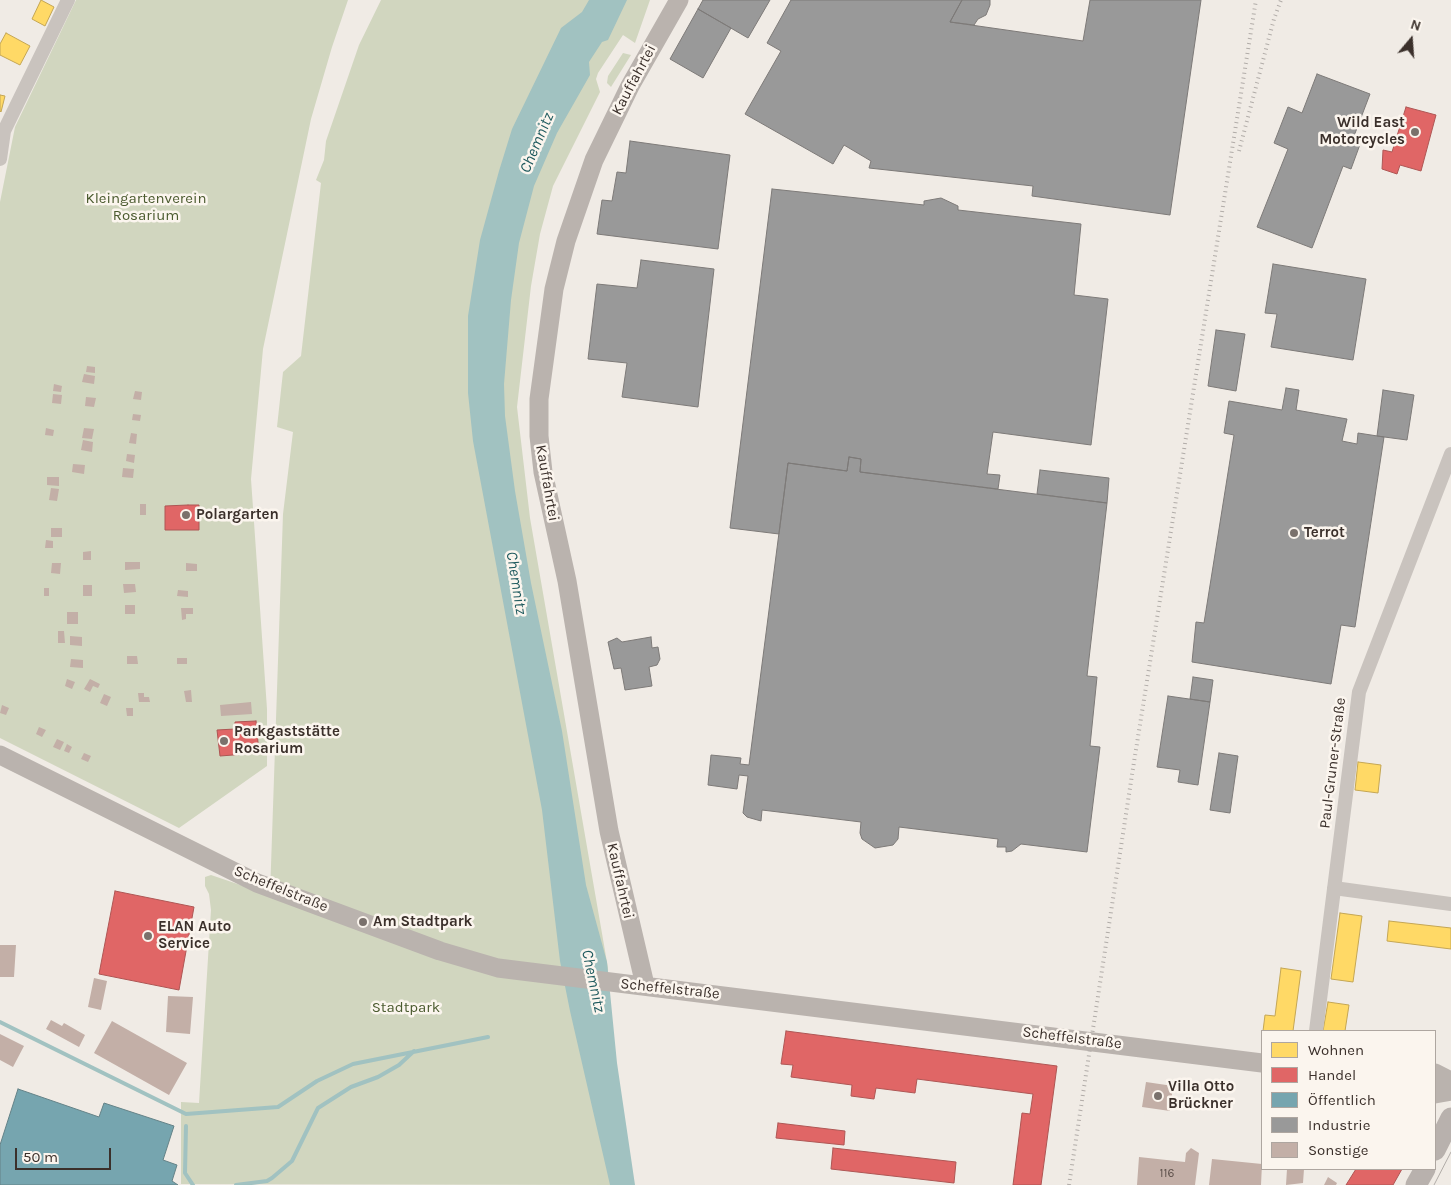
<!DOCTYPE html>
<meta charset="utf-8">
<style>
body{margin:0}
#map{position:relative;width:1451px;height:1185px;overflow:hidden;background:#f0ebe5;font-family:Karla,sans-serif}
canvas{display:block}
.legend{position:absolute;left:1261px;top:1030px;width:175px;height:140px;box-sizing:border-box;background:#fbf5ee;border:1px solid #aea6a0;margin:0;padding:6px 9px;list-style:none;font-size:15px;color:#3b302b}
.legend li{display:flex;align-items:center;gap:10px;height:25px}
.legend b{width:25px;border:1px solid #aea6a0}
.north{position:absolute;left:1386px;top:15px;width:50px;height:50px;-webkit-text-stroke:4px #fbf5ee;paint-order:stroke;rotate:18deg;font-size:14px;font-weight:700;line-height:20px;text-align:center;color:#3b302b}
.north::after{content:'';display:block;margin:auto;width:18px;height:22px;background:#3b302b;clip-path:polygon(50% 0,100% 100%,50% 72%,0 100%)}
.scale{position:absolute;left:15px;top:1148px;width:96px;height:22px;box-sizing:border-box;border:2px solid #3b302b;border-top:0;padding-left:6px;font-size:15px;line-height:18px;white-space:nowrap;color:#3b302b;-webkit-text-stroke:4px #fbf5ee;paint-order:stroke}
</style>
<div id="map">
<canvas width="1451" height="1185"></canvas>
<ul class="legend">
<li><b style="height:14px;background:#ffd966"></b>Wohnen</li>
<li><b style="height:14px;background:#e06666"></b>Handel</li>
<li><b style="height:14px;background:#76a5af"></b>Öffentlich</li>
<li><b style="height:14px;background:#999"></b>Industrie</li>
<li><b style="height:14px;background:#c3afa7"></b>Sonstige</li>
</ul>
<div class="north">N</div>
<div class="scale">50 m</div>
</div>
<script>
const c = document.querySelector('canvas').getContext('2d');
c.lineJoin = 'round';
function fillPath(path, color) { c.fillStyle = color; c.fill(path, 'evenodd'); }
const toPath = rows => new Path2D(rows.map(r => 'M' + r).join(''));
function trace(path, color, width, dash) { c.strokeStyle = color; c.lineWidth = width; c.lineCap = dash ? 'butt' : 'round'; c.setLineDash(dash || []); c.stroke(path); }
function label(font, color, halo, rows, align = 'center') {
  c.font = font + ' Karla,sans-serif'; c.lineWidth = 5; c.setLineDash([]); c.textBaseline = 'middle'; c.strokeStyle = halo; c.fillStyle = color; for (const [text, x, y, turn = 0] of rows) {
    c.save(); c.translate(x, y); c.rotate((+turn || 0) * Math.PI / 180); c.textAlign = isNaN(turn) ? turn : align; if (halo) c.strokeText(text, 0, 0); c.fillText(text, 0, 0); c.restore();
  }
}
fillPath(toPath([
 [76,0,348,0,332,47,311,119,263,349,251,479,267,709,267,766,179,828,0,738,0,202,15,127],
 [381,0,650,0,635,43,623,35,598,73,596,79,600,92,553,186,540,234,531,286,517,407,530,518,608,968,612,1185,181,1184,181,1102,199,1103,211,910,209,894,205,886,205,877,211,875,270,895,283,514,293,432,277,427,283,372,301,356,321,183,316,180,324,160,326,141,359,45],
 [623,53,631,55,611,87,607,83,608,76]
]), '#d1d6bf');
fillPath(toPath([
 [589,0,627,0,608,40,602,42,589,62,590,75,557,133,534,186,519,243,511,300,504,384,505,416,515,491,531,583,562,731,586,885,607,962,617,1063,635,1185,610,1185,570,1011,560,961,542,810,473,441,468,393,468,316,480,240,499,171,512,129,561,28,582,12]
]), '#a1c2c1');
const homes = toPath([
 [41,0,54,7,45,26,32,19,41,0],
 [6,33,30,46,20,65,0,55,0,44,6,33],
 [0,95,5,96,1,112,0,111,0,95],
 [1358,762,1381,765,1378,793,1355,790,1358,762],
 [1340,913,1362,916,1353,982,1331,979,1340,913],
 [1389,921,1451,928,1451,949,1387,941,1389,921],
 [1281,968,1301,971,1293,1031,1263,1031,1265,1015,1275,1016,1281,968],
 [1328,1002,1349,1005,1345,1031,1323,1031,1328,1002]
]);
fillPath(homes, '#ffd966');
trace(homes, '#c4a654', 1);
const shops = toPath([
 [1406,107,1436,115,1421,171,1400,165,1397,174,1382,169,1383,150,1392,152,1406,107],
 [188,505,199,505,199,530,165,530,165,506,188,505],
 [256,721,259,753,220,756,217,730,235,729,235,722,256,721],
 [115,891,194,907,179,990,99,974,115,891],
 [786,1031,1057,1066,1041,1185,1013,1185,1022,1113,1030,1114,1033,1094,917,1079,915,1093,876,1088,874,1099,851,1096,852,1085,791,1077,793,1065,781,1064,786,1031],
 [778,1123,845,1131,844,1145,776,1138,778,1123],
 [833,1148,956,1162,954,1183,831,1169,833,1148],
 [1356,1169,1402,1169,1393,1185,1346,1185,1356,1169]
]);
fillPath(shops, '#e06666');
trace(shops, '#ae5654', 1);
const public = toPath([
 [18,1089,99,1117,104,1103,174,1126,163,1160,177,1165,172,1181,178,1185,0,1185,0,1145,18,1089]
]);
fillPath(public, '#76a5af');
trace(public, '#648287', 1);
const industry = toPath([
 [703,0,770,0,748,38,698,9,703,0],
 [791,0,962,0,950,22,1083,41,1090,0,1201,0,1170,215,1032,196,1033,186,869,168,871,161,844,145,833,164,745,114,781,51,767,43,791,0],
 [962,0,990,0,990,5,986,15,978,19,974,25,950,22,962,0],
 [698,9,731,28,703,78,670,59,698,9],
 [1317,74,1370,94,1354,136,1362,139,1351,169,1343,166,1312,248,1257,227,1288,149,1274,143,1288,107,1302,113,1317,74],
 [630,141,730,155,718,249,597,234,602,200,612,201,617,172,626,173,630,141],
 [772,189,924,205,924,201,941,198,958,206,958,210,1081,224,1074,295,1108,299,1091,445,993,432,987,474,1000,475,998,489,860,472,861,459,849,457,847,471,788,463,779,534,730,528,772,189],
 [641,260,714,269,698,407,622,397,627,363,588,359,597,284,637,288,641,260],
 [1273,264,1366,279,1353,360,1271,347,1277,314,1265,313,1273,264],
 [1216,330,1245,334,1236,391,1208,386,1216,330],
 [1286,388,1299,390,1296,410,1347,419,1342,441,1357,444,1358,433,1384,437,1355,627,1341,625,1331,684,1192,662,1196,622,1204,623,1234,435,1224,433,1229,401,1282,410,1286,388],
 [1383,390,1414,395,1407,440,1377,436,1383,390],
 [849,457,861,459,860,472,1107,503,1087,676,1097,677,1090,746,1100,747,1087,852,1021,844,1012,851,1006,852,1006,847,997,847,998,839,899,827,898,839,893,845,875,848,862,839,860,833,861,822,762,810,761,821,747,817,743,813,748,776,739,775,737,789,708,785,711,755,741,758,740,764,749,765,788,463,847,471,849,457],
 [1040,470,1109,478,1107,503,1037,494,1040,470],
 [651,637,652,648,658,647,660,659,657,665,649,667,652,686,625,690,621,668,614,669,608,642,617,638,622,642,651,637],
 [1193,677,1213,680,1210,702,1190,699,1193,677],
 [1168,696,1210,702,1198,785,1178,782,1180,770,1157,767,1168,696],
 [1219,753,1238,756,1230,813,1210,810,1219,753]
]);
fillPath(industry, '#999');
trace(industry, '#7d7a78', 1);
trace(toPath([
 [0,1022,186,1114,278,1107,317,1081,353,1064,488,1037],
 [186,1126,185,1173,193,1185],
 [236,1185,267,1181,272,1178,292,1161,318,1108,351,1087,378,1077,399,1065,414,1051]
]), '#a1c2c1', 4);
fillPath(toPath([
 [87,366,95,367,95,373,86,372],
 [84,374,95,376,94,384,82,382],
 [54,384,62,386,61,392,53,391],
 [135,391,142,392,141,400,133,399],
 [53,394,62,395,61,404,52,403],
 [86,397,96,398,94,407,85,406],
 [133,414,141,415,140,421,132,420],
 [46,428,54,430,53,436,45,435],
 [84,428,94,429,92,439,82,438],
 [131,433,137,434,136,444,129,443],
 [83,440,93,442,92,452,81,450],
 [127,454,135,455,134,463,126,461],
 [73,464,85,465,84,474,72,472],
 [123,468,134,469,133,478,122,477],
 [47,477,59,477,59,486,47,485],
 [51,488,59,489,57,501,49,500],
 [140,504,146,504,146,515,140,515],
 [51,528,62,528,62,537,51,537],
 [46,540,53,541,53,548,45,548],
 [91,551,91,560,83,560,83,552],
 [125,562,140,562,140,569,125,570],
 [52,563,61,563,60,574,51,573],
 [186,563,197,564,197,571,186,571],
 [123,584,135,584,136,592,124,593],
 [83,585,92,585,92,596,83,596],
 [44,588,49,588,49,596,44,596],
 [178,590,188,591,188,597,177,596],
 [125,605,135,605,135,614,125,614],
 [181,608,193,608,193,614,186,614,186,619,182,620],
 [67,612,78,612,78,624,67,624],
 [58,631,64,631,65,643,58,643],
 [70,636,82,637,82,646,70,645],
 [127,656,137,656,138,664,127,664],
 [177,658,187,658,187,664,177,664],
 [71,659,83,660,83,668,70,667],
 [67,679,75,682,72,689,65,686],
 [90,679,100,684,98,688,93,686,90,692,84,689],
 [191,690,192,702,186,702,184,691],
 [138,693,144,693,144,697,149,697,150,702,139,702],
 [104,694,111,697,107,706,100,703],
 [251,702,252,714,221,716,220,705],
 [2,705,9,708,6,715,0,713],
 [126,708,133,708,133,716,127,716],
 [39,727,46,730,42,737,36,734],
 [57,739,64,742,60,750,53,747],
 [67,744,72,747,69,753,64,751],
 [84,753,91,756,88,762,81,759],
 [0,945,16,945,14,977,0,977],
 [94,978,107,981,101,1010,88,1007],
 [168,996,193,997,190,1034,166,1032],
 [51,1020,62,1026,64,1023,85,1035,79,1047,46,1029],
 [112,1021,187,1063,169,1095,94,1053],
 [0,1034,24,1046,13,1067,0,1060],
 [1146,1082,1173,1086,1170,1111,1142,1107],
 [1191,1148,1199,1153,1195,1185,1137,1185,1139,1157,1185,1162,1186,1153],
 [1212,1159,1262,1164,1261,1185,1209,1185],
 [1287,1169,1304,1169,1303,1183,1286,1185],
 [1328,1177,1337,1183,1336,1185,1324,1185]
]), '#c3afa7');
trace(toPath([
 [0,159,4,131,68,0],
 [1334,888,1451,904],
 [1316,1031,1359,692,1451,454]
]), '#c9c3be', 14);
trace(toPath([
 [0,755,257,883,440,951,498,968,1262,1063],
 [645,985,609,831,567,581,543,472,539,436,539,399,554,289,566,241,594,160,630,86,679,0],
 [1435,1073,1451,1081],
 [1435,1094,1451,1091]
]), '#bab3ae', 19);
trace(toPath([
 [1435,1150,1451,1118],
 [1416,1185,1425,1169]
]), '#b8b1ad', 21);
trace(toPath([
 [1434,1185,1451,1152]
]), '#b1aca8', 1);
trace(toPath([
 [1239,151,1274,19,1281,0],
 [1069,1185,1134,762,1256,0]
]), '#b1aca8', 4, [1, 4]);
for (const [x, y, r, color] of [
 [1415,132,5,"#7a716c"],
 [186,515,5,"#7a716c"],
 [1294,533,5,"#7a716c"],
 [224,741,5,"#7a716c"],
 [363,922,5,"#7a716c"],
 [148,936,5,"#7a716c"],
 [1158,1096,5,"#7a716c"]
]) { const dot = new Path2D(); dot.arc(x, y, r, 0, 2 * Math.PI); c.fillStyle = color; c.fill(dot); trace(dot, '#fbf5ee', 2); }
label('12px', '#5d504a', null, [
 ["116",1167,1174]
]);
label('15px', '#3b302b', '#fbf5ee', [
 ["Kauffahrtei",634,80,-62],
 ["Kauffahrtei",547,483,80],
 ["Paul-Gruner-Straße",1333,763,-83],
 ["Kauffahrtei",620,881,77],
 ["Scheffelstraße",281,889,22],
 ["Scheffelstraße",670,989,6],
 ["Scheffelstraße",1072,1038,7]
]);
label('bold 15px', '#3b302b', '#fbf5ee', [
 ["Wild East",1405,123,"right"],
 ["Motorcycles",1405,140,"right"],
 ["Polargarten",196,515],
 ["Terrot",1304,533],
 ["Parkgaststätte",234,732],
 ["Rosarium",234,749],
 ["Am Stadtpark",373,922],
 ["ELAN Auto",158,927],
 ["Service",158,944],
 ["Villa Otto",1168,1087],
 ["Brückner",1168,1104]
], 'left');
label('15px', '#4a5a2e', '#fbf5ee', [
 ["Kleingartenverein",146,199],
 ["Rosarium",146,216],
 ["Stadtpark",406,1008]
]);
label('italic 16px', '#1f5a5e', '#fbf5ee', [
 ["Chemnitz",537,143,-67],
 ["Chemnitz",516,583,81],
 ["Chemnitz",593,981,78]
]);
</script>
